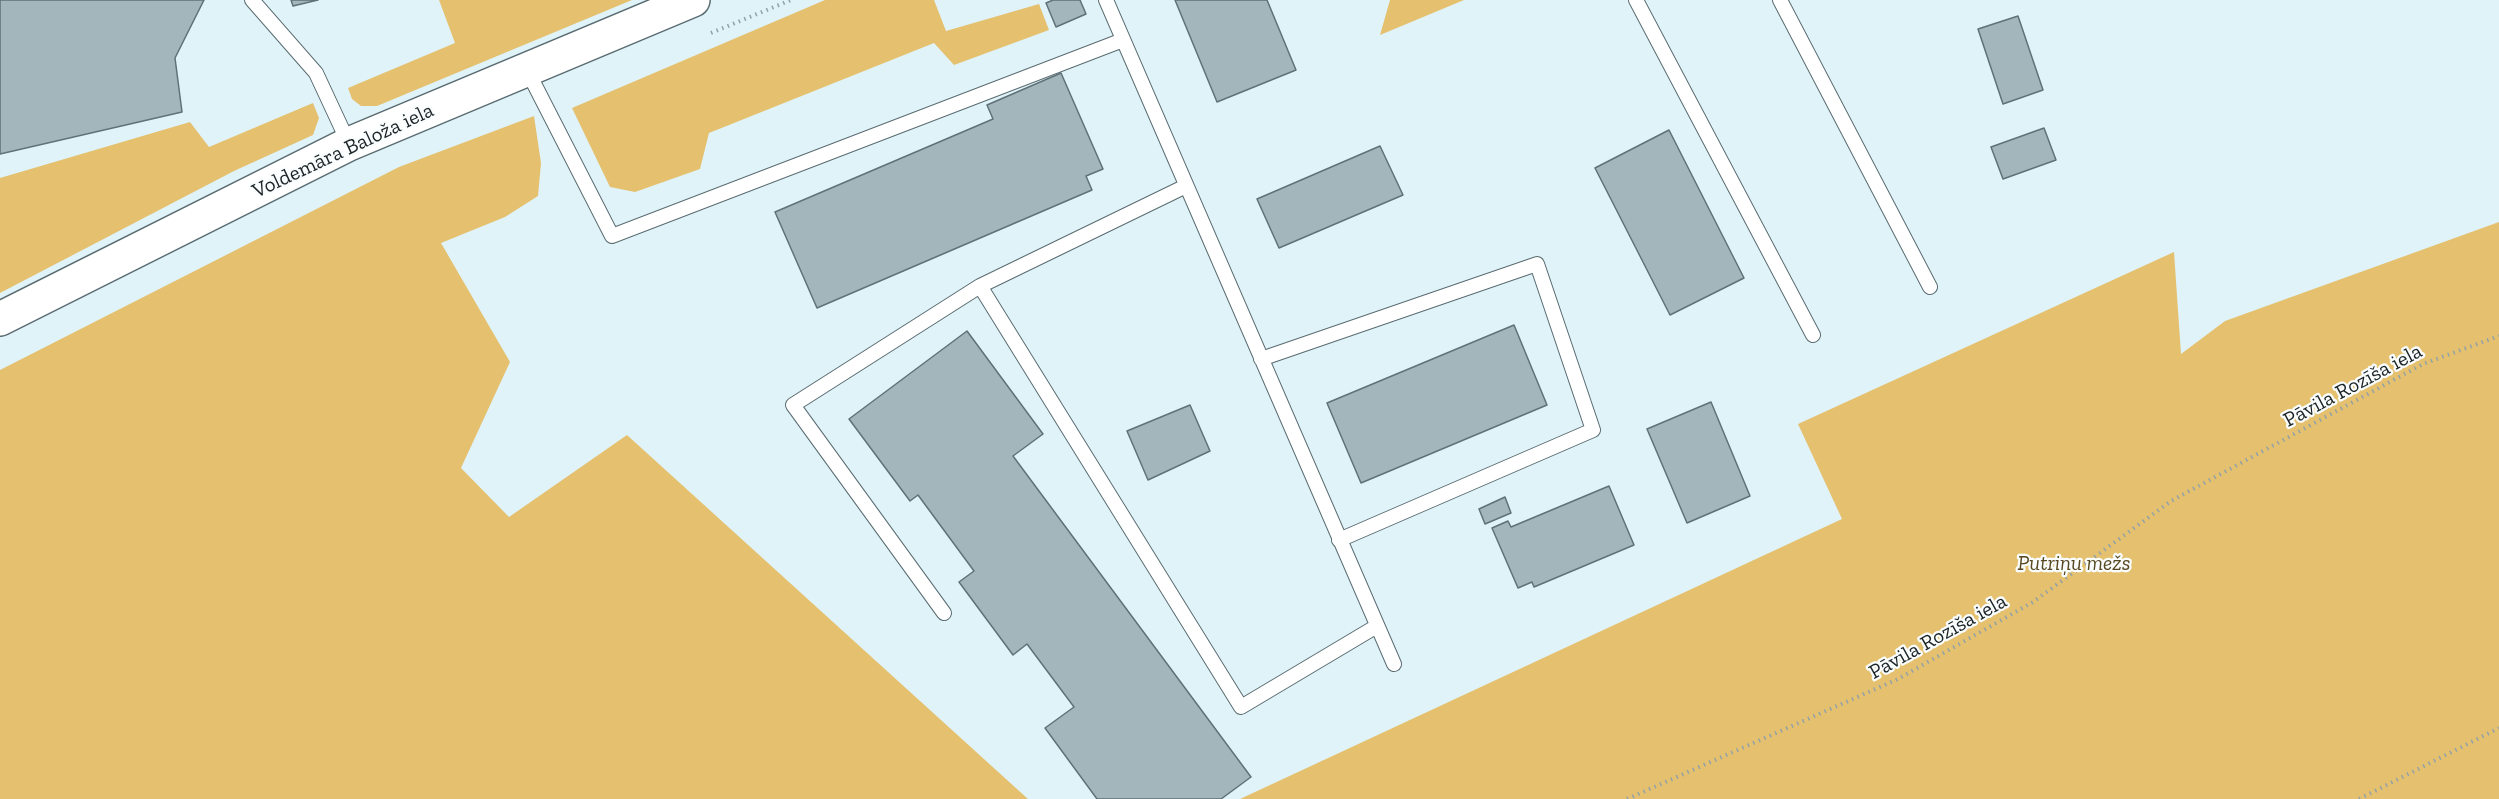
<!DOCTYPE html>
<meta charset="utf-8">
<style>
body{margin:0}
canvas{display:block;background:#dff3f9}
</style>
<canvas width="2499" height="799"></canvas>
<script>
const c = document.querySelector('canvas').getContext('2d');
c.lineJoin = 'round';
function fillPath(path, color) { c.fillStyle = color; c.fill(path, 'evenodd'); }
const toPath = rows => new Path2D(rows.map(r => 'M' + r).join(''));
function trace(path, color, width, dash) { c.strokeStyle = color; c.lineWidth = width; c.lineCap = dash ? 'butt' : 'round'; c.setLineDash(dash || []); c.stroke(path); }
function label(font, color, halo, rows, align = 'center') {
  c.font = font + ' "Zilla Slab",serif'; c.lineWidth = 4.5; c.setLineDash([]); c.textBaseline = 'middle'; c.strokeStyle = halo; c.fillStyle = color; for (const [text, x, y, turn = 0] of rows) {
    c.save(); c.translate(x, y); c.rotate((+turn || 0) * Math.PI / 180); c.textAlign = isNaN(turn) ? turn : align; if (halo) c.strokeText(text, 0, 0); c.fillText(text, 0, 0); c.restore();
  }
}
fillPath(toPath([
 [439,0,632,0,377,106,361,106,352,99,348,88,455,43],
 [825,0,934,0,946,31,1039,4,1049,30,954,65,934,43,709,133,700,169,635,192,610,187,572,108],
 [1390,0,1464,0,1380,35],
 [313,103,319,118,313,135,234,171,0,293,0,178,190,122,209,147],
 [534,116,541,163,538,196,505,217,441,243,510,362,461,468,509,517,627,435,1028,799,0,799,0,370,399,167],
 [2499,222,2499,799,1240,799,1842,519,1798,424,2174,252,2181,354,2225,321]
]), '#e5c16f');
const building = toPath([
 [0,0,204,0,175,58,182,112,0,154,0,0],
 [291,0,318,0,293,6,291,0],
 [1053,0,1080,0,1086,14,1056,27,1046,3,1053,0],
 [1175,0,1267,0,1296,70,1217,102,1175,0],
 [2018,16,2043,90,2003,104,1978,29,2018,16],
 [1061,73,1103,169,1086,176,1092,190,817,308,775,212,993,119,987,105,1061,73],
 [2044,128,2056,160,2003,179,1991,147,2044,128],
 [1669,130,1744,278,1670,315,1595,168,1669,130],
 [1380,146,1403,195,1279,248,1257,199,1380,146],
 [1514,325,1547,405,1361,483,1327,403,1514,325],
 [967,331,1043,434,1013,456,1251,777,1221,799,1097,799,1045,728,1074,707,1027,644,1013,655,959,582,974,571,918,495,910,501,849,419,967,331],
 [1711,402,1750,496,1687,523,1647,429,1711,402],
 [1190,405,1210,451,1148,480,1127,431,1190,405],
 [1609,486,1634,545,1534,587,1532,582,1518,588,1492,528,1508,521,1511,527,1609,486],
 [1505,497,1511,513,1485,524,1479,509,1505,497]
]);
fillPath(building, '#a2b6bb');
trace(building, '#607277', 1.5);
const service = toPath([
 [252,0,316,73,349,144],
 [1106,0,1394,664],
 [1636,0,1813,335],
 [1780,0,1930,287],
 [527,70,612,236,1123,40],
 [1186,186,980,286,1241,707,1377,626],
 [1261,359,1537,264,1593,430,1339,540],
 [944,613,793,405,980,286]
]);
const secondary = toPath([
 [0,319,349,144,693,0]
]);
trace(service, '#5a6c71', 16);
trace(secondary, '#5a6c71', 36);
trace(toPath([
 [711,33,791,0],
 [1627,799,1898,679,2033,602,2171,501,2423,364,2499,336],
 [2359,799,2499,728]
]), '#93a2a6', 4, [1.5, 4.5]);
trace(service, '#fff', 14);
trace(secondary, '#fff', 33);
label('21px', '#1c2325', '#f9fdfe', [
 ["Voldemāra Baloža iela",343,151,-25],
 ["Pāvila Rozīša iela",2353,386,-28],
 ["Pāvila Rozīša iela",1938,637,-29]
]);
label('italic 21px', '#584821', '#f9fdfe', [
 ["Putriņu mežs",2074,564]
]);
</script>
